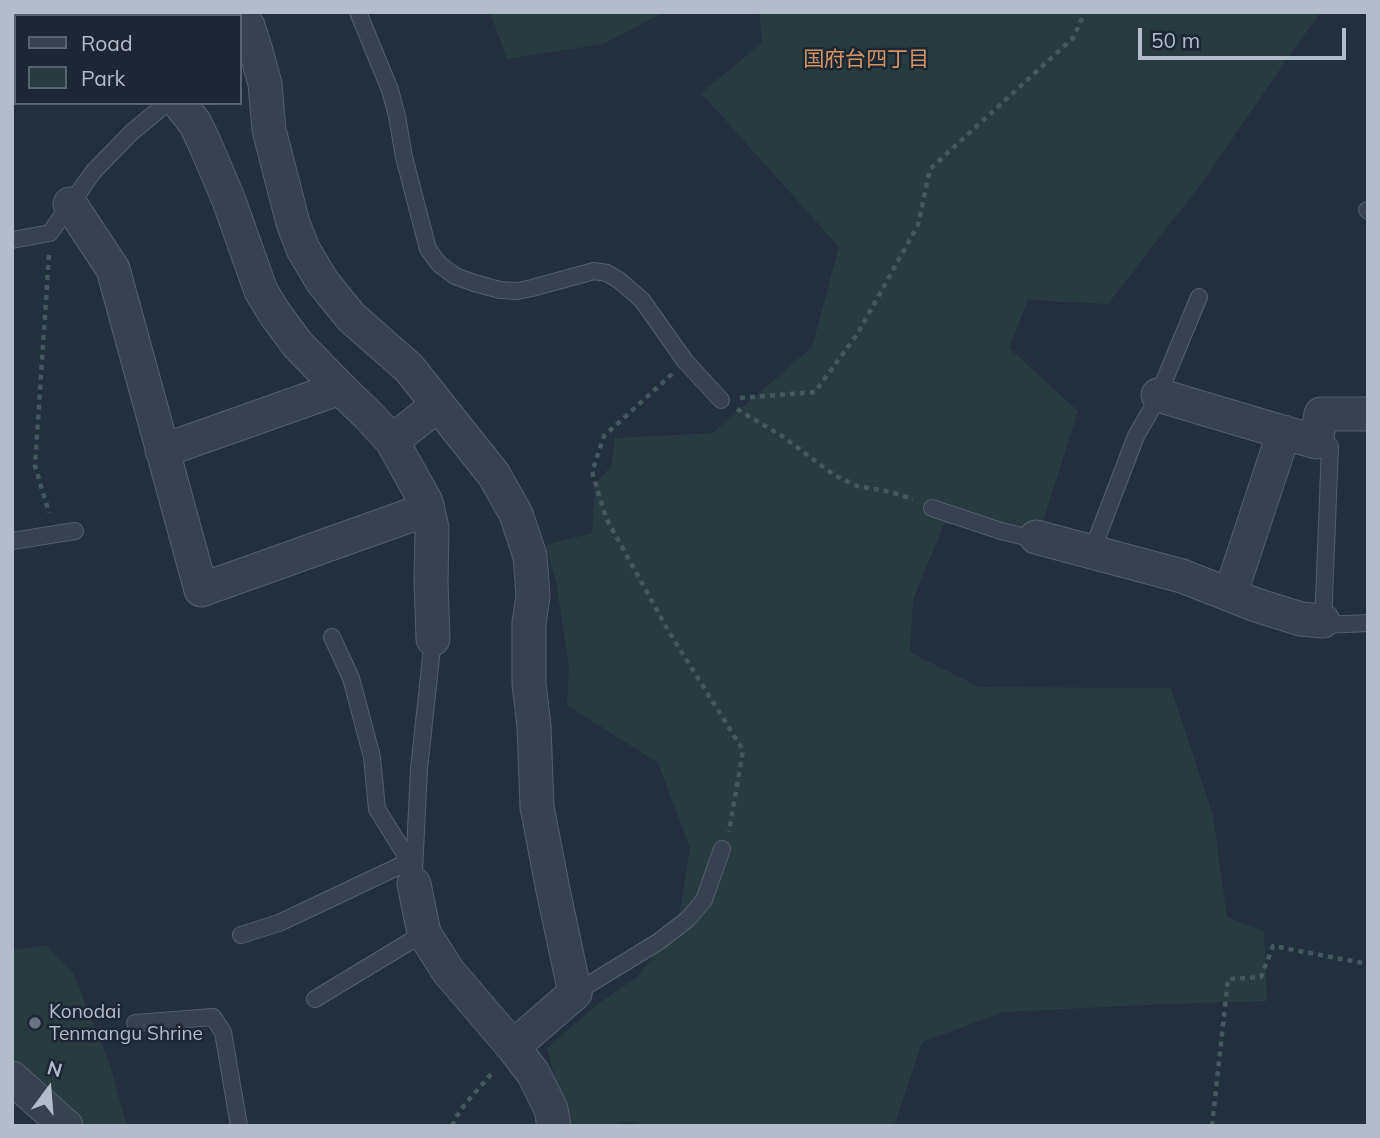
<!DOCTYPE html>
<meta charset="utf-8">
<style>
body{margin:0}
#map{position:relative;width:1380px;height:1138px;overflow:hidden;background:#242f3e;font-family:Mulish,sans-serif}
canvas{display:block}
.frame{position:absolute;inset:0;border:14px solid #b4bcc9;pointer-events:none}
.legend{position:absolute;left:14px;top:14px;width:228px;height:91px;box-sizing:border-box;background:#1d2633;border:2px solid #59626f;margin:0;padding:9px 12px;list-style:none;font-size:21px;color:#b4bcc9}
.legend li{display:flex;align-items:center;gap:14px;height:35px}
.legend b{width:35px;border:2px solid #59626f}
.north{position:absolute;left:14px;top:1054px;width:70px;height:70px;-webkit-text-stroke:5px #1d2633;paint-order:stroke;rotate:16deg;font-size:19px;font-weight:700;line-height:28px;text-align:center;color:#b4bcc9}
.north::after{content:'';display:block;margin:auto;width:24px;height:32px;background:#b4bcc9;clip-path:polygon(50% 0,100% 100%,50% 72%,0 100%)}
.scale{position:absolute;left:1138px;top:28px;width:208px;height:32px;box-sizing:border-box;border:4px solid #b4bcc9;border-top:0;padding-left:9px;font-size:21px;line-height:24px;white-space:nowrap;color:#b4bcc9;-webkit-text-stroke:5px #1d2633;paint-order:stroke}
</style>
<div id="map">
<canvas width="1380" height="1138"></canvas>
<div class="frame"></div>
<ul class="legend">
<li><b style="height:9px;background:#38414e"></b>Road</li>
<li><b style="height:19px;background:#263c3f"></b>Park</li>
</ul>
<div class="north">N</div>
<div class="scale">50 m</div>
</div>
<script>
const c = document.querySelector('canvas').getContext('2d');
c.lineJoin = 'round';
function fillPath(path, color) { c.fillStyle = color; c.fill(path, 'evenodd'); }
const toPath = rows => new Path2D(rows.map(r => 'M' + r).join(''));
function trace(path, color, width, dash) { c.strokeStyle = color; c.lineWidth = width; c.lineCap = dash ? 'butt' : 'round'; c.setLineDash(dash || []); c.stroke(path); }
function label(font, color, halo, rows, align = 'center') {
  c.font = font + ' Mulish,"Noto Sans JP",sans-serif'; c.lineWidth = 5; c.setLineDash([]); c.textBaseline = 'middle'; c.strokeStyle = halo; c.fillStyle = color; for (const [text, x, y, turn = 0] of rows) {
    c.save(); c.translate(x, y); c.rotate((+turn || 0) * Math.PI / 180); c.textAlign = isNaN(turn) ? turn : align; if (halo) c.strokeText(text, 0, 0); c.fillText(text, 0, 0); c.restore();
  }
}
fillPath(toPath([
 [490,12,665,12,603,44,507,59],
 [759,12,1321,12,1294,49,1204,180,1108,304,1028,300,1009,348,1078,411,1040,531,944,524,913,600,910,652,979,687,1171,688,1213,816,1227,917,1264,931,1267,1001,1167,1004,1004,1012,922,1042,894,1126,646,1126,628,1121,611,1126,567,1126,547,1048,598,1004,637,977,678,924,690,848,658,763,567,705,569,666,556,582,546,545,592,533,595,485,611,466,615,438,713,433,812,347,839,247,701,93,762,43],
 [46,945,73,973,110,1065,127,1126,75,1126,74,1109,12,1063,12,950]
]), '#263c3f');
const lane = toPath([
 [358,12,390,90,397,116,404,157,428,249,439,264,455,276,474,283,500,290,517,291,532,288,594,271,607,273,620,281,642,300,685,361,721,400],
 [1367,210,1368,211],
 [12,240,50,233,94,171,132,132,167,103],
 [1316,442,1330,446,1323,625,1368,623],
 [932,508,1001,531,1034,539,1036,537],
 [12,541,75,531],
 [1092,551,1136,436,1155,403,1199,297],
 [332,637,351,678,372,757,377,809,403,851,411,868,414,884],
 [414,871,419,769,433,639],
 [241,935,279,923,408,862],
 [575,993,658,942,688,919,704,900,722,849],
 [315,999,424,933],
 [135,1023,213,1017,223,1032,239,1126]
]);
const street = toPath([
 [99,12,102,16],
 [237,12,248,26,256,51,265,84,269,130,293,223,303,249,322,281,351,317,409,368,494,475,516,514,530,556,533,596,529,623,529,684,534,726,537,807,553,890,575,993,513,1047,533,1073,551,1109,554,1126],
 [206,16,210,12],
 [179,103,195,123,205,144,228,198,261,291,275,314,298,345,340,388,369,416,392,441,426,502,432,528,431,581,433,639],
 [70,204,113,269,201,590,428,509],
 [1158,395,1316,442,1321,414,1368,414],
 [392,441,438,405],
 [162,451,340,388],
 [1036,537,1182,576,1256,605,1301,619,1323,621],
 [1230,595,1284,432],
 [414,884,424,933,448,971,513,1047],
 [12,1078,66,1126]
]);
trace(lane, '#565f6c', 18);
trace(street, '#565f6c', 35);
trace(toPath([
 [49,255,35,466,49,513],
 [672,374,604,436,592,472,606,518,669,632,743,750,729,832],
 [740,398,815,392,858,333,918,225,930,169,1073,38,1085,12],
 [737,409,782,436,834,475,857,486,891,492,913,499],
 [453,1126,454,1120,466,1103,494,1071],
 [1212,1126,1228,979,1261,977,1273,946,1368,964]
]), '#44595c', 4.5, [5, 5]);
trace(lane, '#38414e', 16);
trace(street, '#38414e', 33);
for (const [x, y, r, color] of [
 [35,1023,7,"#6b7280"]
]) { const dot = new Path2D(); dot.arc(x, y, r, 0, 2 * Math.PI); c.fillStyle = color; c.fill(dot); trace(dot, '#1d2633', 2.5); }
label('19px', '#b4bcc9', '#1d2633', [
 ["Konodai",49,1012],
 ["Tenmangu Shrine",49,1034]
], 'left');
label('21px', '#d59563', '#1d2633', [
 ["国府台四丁目",866,60]
]);
</script>
